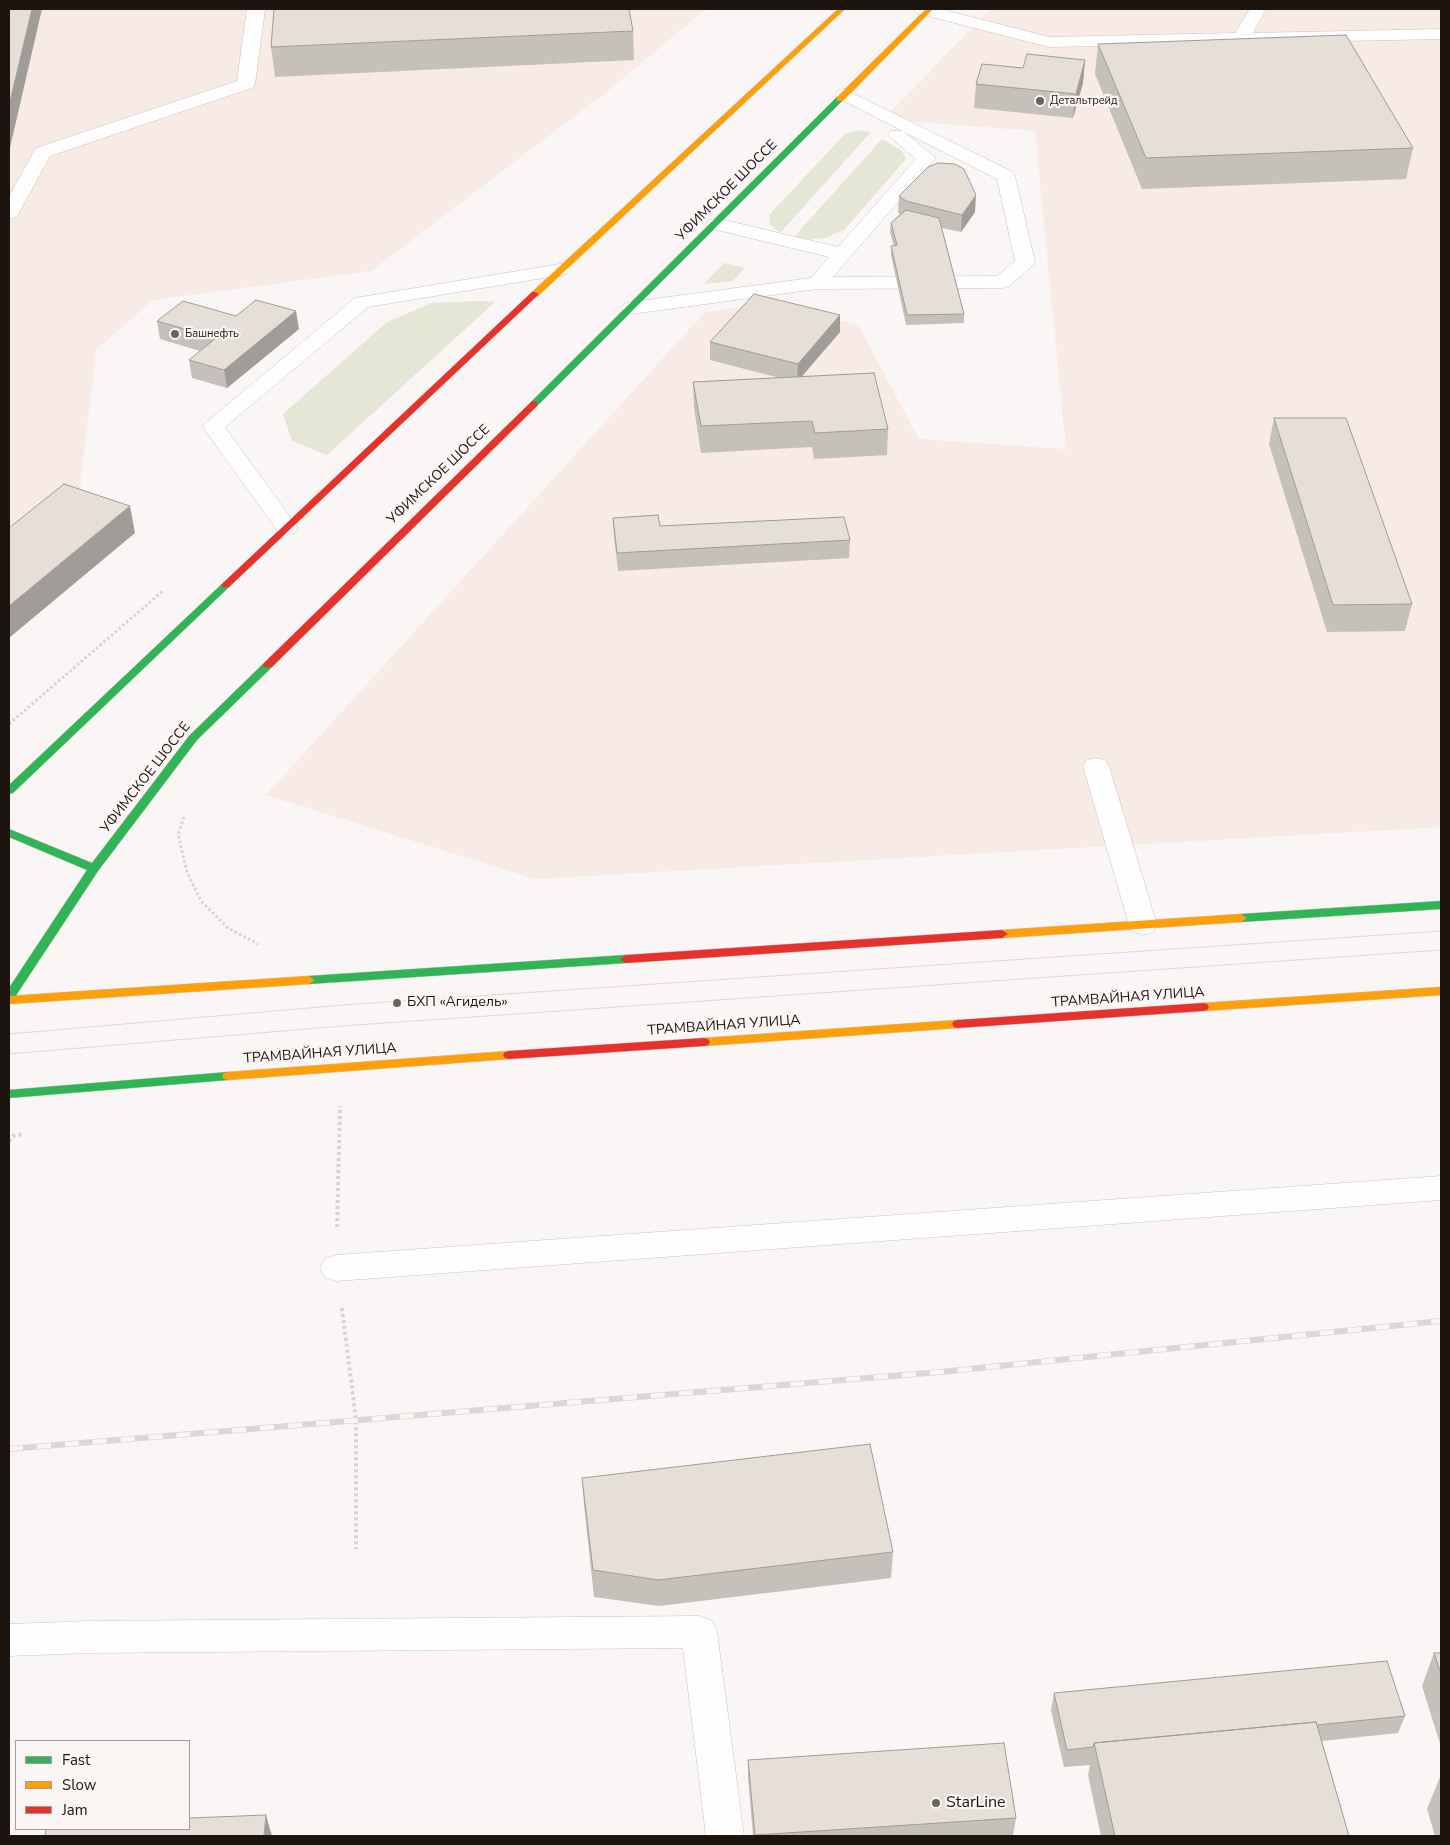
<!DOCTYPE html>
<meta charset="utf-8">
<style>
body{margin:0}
#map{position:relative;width:1450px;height:1845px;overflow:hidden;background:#f9f6f5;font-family:"Nunito Sans",sans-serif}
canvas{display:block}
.frame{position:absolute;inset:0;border:10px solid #1d1410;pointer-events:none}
.legend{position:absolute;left:15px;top:1740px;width:175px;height:90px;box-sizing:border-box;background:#fbf5f3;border:1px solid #a29b98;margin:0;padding:6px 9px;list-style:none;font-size:15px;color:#1d1410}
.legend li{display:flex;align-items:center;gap:10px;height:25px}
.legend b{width:25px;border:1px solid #a29b98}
</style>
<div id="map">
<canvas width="1450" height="1845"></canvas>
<div class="frame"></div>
<ul class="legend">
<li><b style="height:6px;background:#30b455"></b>Fast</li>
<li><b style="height:6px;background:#ff9f0a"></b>Slow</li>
<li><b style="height:6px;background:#e5322d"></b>Jam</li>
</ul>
</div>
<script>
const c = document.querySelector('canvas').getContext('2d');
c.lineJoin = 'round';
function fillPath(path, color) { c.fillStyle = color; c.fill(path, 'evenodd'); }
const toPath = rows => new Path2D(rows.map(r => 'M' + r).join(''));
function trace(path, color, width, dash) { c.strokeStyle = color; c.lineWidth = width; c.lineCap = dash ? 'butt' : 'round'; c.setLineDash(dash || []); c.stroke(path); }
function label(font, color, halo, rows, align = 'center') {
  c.font = font + ' "Nunito Sans",sans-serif'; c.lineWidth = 4.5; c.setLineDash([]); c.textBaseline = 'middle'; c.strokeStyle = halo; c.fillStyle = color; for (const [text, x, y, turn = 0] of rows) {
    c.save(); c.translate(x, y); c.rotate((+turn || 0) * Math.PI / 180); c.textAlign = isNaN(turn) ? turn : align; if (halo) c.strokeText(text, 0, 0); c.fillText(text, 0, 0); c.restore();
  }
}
fillPath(toPath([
 [9,9,706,9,609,90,371,271,153,300,96,350,80,489,9,543],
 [991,9,1441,9,1441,827,535,879,266,795,705,312,773,303,858,325,919,439,1066,449,1035,131,883,119]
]), '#f8eae5');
fillPath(toPath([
 [860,130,871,132,780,233,770,224,769,215,845,134],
 [882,139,902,151,906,159,844,230,825,238,806,240,793,238],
 [724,263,745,268,733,281,704,284],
 [478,301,495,302,327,455,292,441,283,414,387,322,432,303]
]), '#e5e6d5');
const lane = toPath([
 [247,9,265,9,255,84,252,88,50,156,19,213,16,217,9,219,9,196,36,148,237,81,247,9],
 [913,9,941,9,1049,37,1235,33,1250,9,1266,9,1253,33,1441,29,1441,39,1049,47,916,13,913,9],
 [844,89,1013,172,1015,176,1035,262,1032,266,1009,286,1002,288,817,289,631,314,624,312,621,308,624,304,631,302,811,278,829,257,709,228,706,224,709,220,716,218,838,247,916,159,888,135,890,131,903,131,838,98,835,94,838,90,844,89],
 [904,132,997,179,1015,261,997,276,833,277,936,158,904,132],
 [560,264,567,266,570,270,567,274,368,307,225,427,298,528,295,533,287,535,279,533,202,426,355,298,560,264],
 [1096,758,1105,760,1109,766,1157,925,1153,932,1143,935,1133,932,1129,925,1083,766,1087,760,1096,758],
 [1441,1176,1441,1200,336,1281,325,1277,320,1268,325,1259,336,1255,1441,1176],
 [699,1616,712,1621,717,1632,744,1836,706,1836,683,1648,89,1653,9,1656,9,1624,89,1621,699,1616]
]);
const fast = toPath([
 [837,97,844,99,537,406,531,406,531,402,837,97],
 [226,582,231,585,229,587,13,793,9,794,9,785,223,583,226,582],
 [268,662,272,663,273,665,272,667,197,740,98,871,13,1000,9,1001,9,988,87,870,9,837,9,829,92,863,189,736,264,663,268,662],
 [1441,901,1441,909,1241,922,1235,918,1241,914,1441,901],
 [626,955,632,959,626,963,309,984,303,980,309,976,626,955],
 [228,1072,232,1073,234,1076,232,1079,228,1080,9,1098,9,1090,228,1072]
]);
const slow = toPath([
 [838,9,845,9,538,296,532,296,532,292,838,9],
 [926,9,933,9,843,101,837,101,837,97,926,9],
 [1241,914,1247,918,1241,922,1002,938,996,934,1002,930,1241,914],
 [309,976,315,980,309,984,9,1004,9,996,309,976],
 [1441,987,1441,995,1203,1011,1199,1010,1197,1007,1199,1004,1203,1003,1441,987],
 [958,1020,962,1021,964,1024,962,1027,958,1028,704,1046,700,1045,698,1042,700,1039,704,1038,958,1020],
 [509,1051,513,1052,515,1055,513,1058,509,1059,228,1080,224,1079,222,1076,224,1073,228,1072,509,1051]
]);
const jam = toPath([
 [532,292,535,292,539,294,229,587,223,587,221,585,223,583,532,292],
 [534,401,537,402,537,406,272,667,264,667,263,665,264,663,531,402,534,401],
 [1002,930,1008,934,1002,938,626,963,620,959,626,955,1002,930],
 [1203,1003,1207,1004,1209,1007,1207,1010,1203,1011,958,1028,954,1027,952,1024,954,1021,958,1020,1203,1003],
 [704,1038,708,1039,710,1042,708,1045,704,1046,509,1059,505,1058,503,1055,505,1052,509,1051,704,1038]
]);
trace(lane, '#c9c3c0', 1);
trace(fast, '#c9c3c0', 1);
trace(slow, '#c9c3c0', 1);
trace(jam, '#c9c3c0', 1);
trace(toPath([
 [9,724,164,590],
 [184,817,178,834,187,872,201,901,228,928,258,944]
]), '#d5d4d4', 3, [2.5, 2.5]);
trace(toPath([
 [9,1141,13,1136,24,1134],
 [337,1227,340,1106],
 [342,1308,356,1420,356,1549]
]), '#d5d4d4', 4, [3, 3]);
fillPath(lane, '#fefefe');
fillPath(fast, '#30b455');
fillPath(slow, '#ff9f0a');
fillPath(jam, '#e5322d');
trace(toPath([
 [9,1034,343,1005,1441,931],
 [9,1054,342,1026,1441,950]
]), '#dad8d7', 1);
const rail = toPath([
 [9,1449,940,1372,1441,1321]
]);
trace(rail, '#dad8d7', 6);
trace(rail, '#fbf5f3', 4.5, [14]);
fillPath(toPath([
 [633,31,634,60,275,77,271,47],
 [1098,44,1413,148,1406,179,1142,189,1095,74],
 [1085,60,1083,83,1073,118,974,108,976,84,1023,68],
 [899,196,975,212,961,232,942,228,964,314,964,323,906,325,891,255,891,246,894,246,890,232,891,223,900,214,898,213],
 [840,315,840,332,802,376,888,429,887,455,814,459,812,447,701,453,694,408,693,382,780,378,710,360,710,342],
 [157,321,299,329,227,388,192,378,189,360,200,351,160,339],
 [1274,418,1412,604,1405,631,1327,632,1269,444],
 [613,518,660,526,850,540,849,558,618,571,614,536],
 [582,1478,893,1552,891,1578,659,1606,594,1597,584,1505],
 [1434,1653,1441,1653,1441,1747,1422,1686],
 [1054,1693,1405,1716,1398,1733,1322,1741,1349,1836,1101,1836,1088,1775,1090,1765,1064,1767,1051,1710],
 [748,1760,1016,1818,1013,1835,998,1836,753,1836,748,1777],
 [1440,1777,1441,1777,1441,1836,1435,1836,1427,1809]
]), '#c5c0ba');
fillPath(toPath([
 [32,9,42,9,9,152,9,106],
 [1085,60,1083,83,1073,118,1076,94],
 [976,195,975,212,961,232,962,215],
 [296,311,299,329,227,388,224,370],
 [840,315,840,332,797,382,798,364],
 [130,506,135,533,9,638,9,606],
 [266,1815,272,1836,264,1836]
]), '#a09c97');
const building = toPath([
 [9,9,32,9,9,106,9,9],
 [274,9,629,9,633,31,271,47,274,9],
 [1346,35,1413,148,1146,158,1098,44,1346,35],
 [1027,54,1085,60,1076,94,976,84,982,64,1023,68,1027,54],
 [938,163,955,164,964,169,976,195,962,215,906,201,899,196,928,167,938,163],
 [906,210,939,218,964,314,907,315,891,246,897,245,891,223,906,210],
 [754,294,840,315,798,364,710,342,754,294],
 [256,300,296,311,224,370,189,360,216,338,157,321,183,301,236,316,256,300],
 [874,373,888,429,815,433,812,421,701,426,693,382,874,373],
 [1274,418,1346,418,1412,604,1333,605,1274,418],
 [64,484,130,506,9,606,9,528,64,484],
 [658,515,660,526,844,517,850,540,617,553,613,518,658,515],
 [870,1444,893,1552,658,1580,593,1570,582,1478,870,1444],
 [1434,1653,1441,1653,1441,1674,1434,1653],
 [1387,1661,1405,1716,1317,1725,1316,1722,1094,1743,1093,1747,1067,1750,1054,1693,1387,1661],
 [1316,1722,1349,1836,1115,1836,1094,1743,1316,1722],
 [1004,1743,1016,1818,755,1835,748,1760,1004,1743],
 [266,1815,264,1836,45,1836,46,1829,189,1829,189,1818,266,1815]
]);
fillPath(building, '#e5dfd8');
trace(building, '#a09c97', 1);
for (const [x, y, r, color] of [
 [1040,101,5,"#6a6360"],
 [175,334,5,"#6a6360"],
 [397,1003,5,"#6a6360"],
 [936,1803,5,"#6a6360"]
]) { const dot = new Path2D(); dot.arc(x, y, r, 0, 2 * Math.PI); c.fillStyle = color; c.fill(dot); trace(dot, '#fbf5f3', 2); }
label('11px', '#1d1410', '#fbf5f3', [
 ["Детальтрейд",1050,101],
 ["Башнефть",185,334]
], 'left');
label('14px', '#1d1410', '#fbf5f3', [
 ["УФИМСКОЕ ШОССЕ",727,191,-45],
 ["УФИМСКОЕ ШОССЕ",439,475,-44],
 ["УФИМСКОЕ ШОССЕ",146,778,-52],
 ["ТРАМВАЙНАЯ УЛИЦА",1128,998,-4],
 ["ТРАМВАЙНАЯ УЛИЦА",724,1026,-4],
 ["ТРАМВАЙНАЯ УЛИЦА",320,1054,-4]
]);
label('14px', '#1d1410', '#fbf5f3', [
 ["БХП «Агидель»",407,1003]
], 'left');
label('16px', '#1d1410', '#fbf5f3', [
 ["StarLine",946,1803]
], 'left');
</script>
